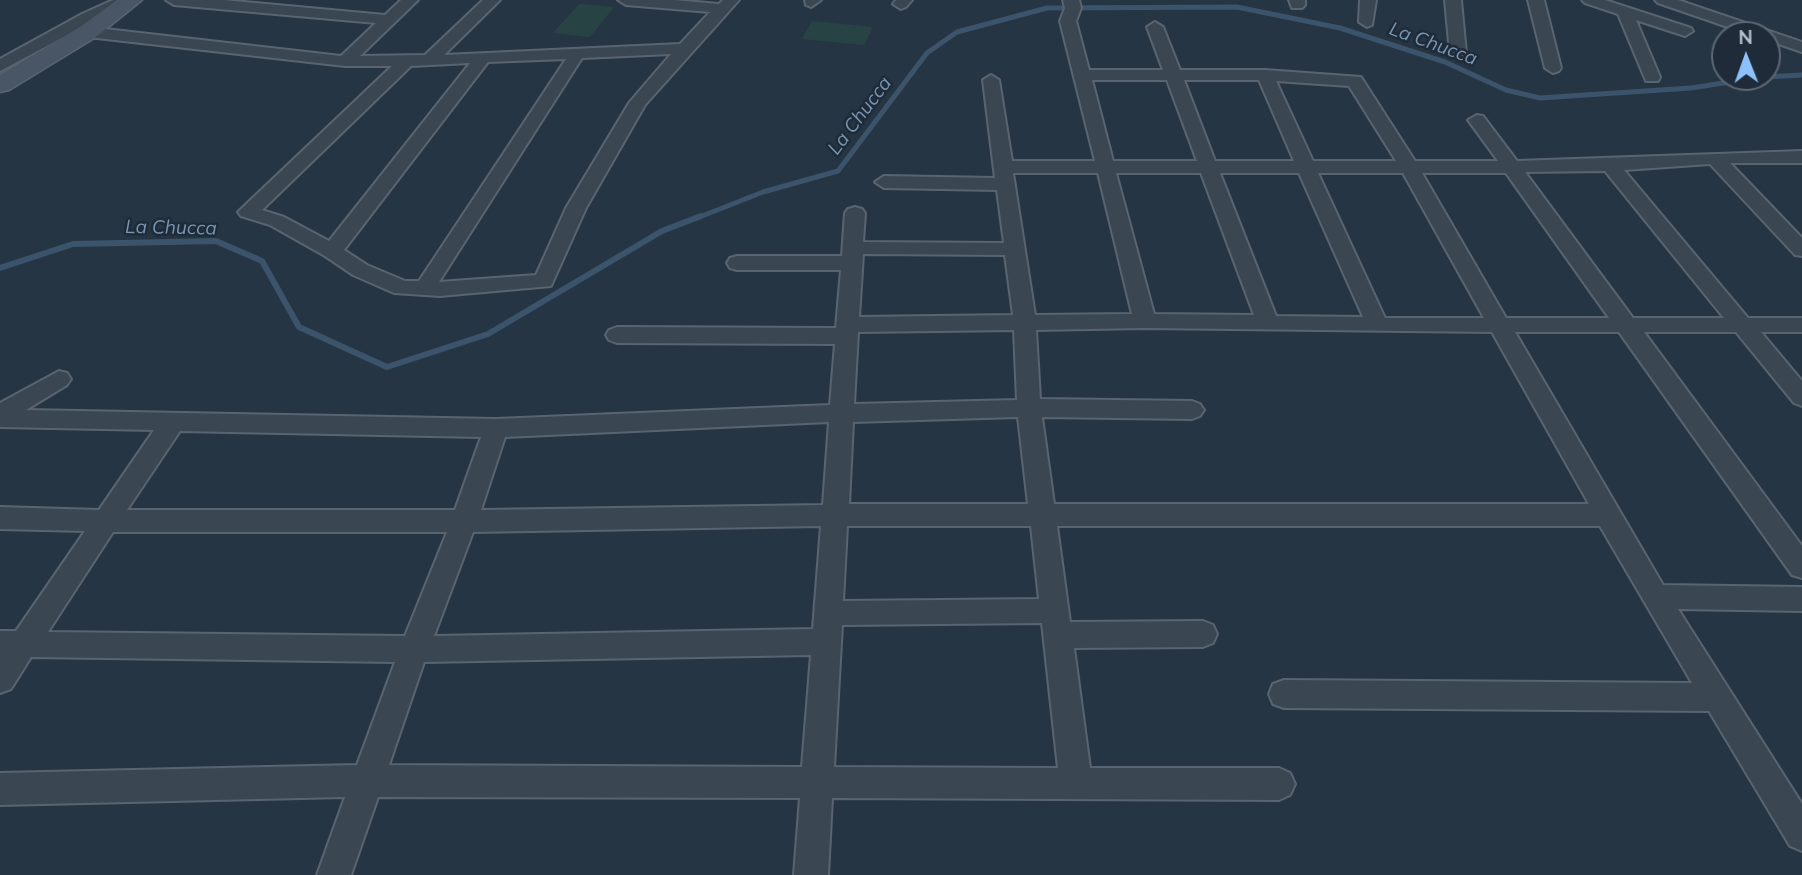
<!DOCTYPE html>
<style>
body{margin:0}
#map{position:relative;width:1802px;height:875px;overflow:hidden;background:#263543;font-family:Mulish,sans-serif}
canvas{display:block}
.north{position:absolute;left:1711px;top:21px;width:70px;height:70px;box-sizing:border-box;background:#1f2b38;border:2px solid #5c6774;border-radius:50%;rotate:359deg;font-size:19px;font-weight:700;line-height:28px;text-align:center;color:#b8c1cd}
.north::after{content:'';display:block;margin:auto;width:24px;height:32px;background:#8ec0fb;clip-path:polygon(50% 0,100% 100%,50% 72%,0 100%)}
</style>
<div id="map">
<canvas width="1802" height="875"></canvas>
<div class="north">N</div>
</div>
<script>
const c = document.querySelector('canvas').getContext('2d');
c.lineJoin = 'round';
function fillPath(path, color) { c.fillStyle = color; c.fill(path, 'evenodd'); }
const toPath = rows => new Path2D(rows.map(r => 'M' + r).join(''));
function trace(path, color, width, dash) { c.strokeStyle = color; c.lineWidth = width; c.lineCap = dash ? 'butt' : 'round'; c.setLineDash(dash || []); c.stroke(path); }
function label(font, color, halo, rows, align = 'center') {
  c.font = font + ' Mulish,sans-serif'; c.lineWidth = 5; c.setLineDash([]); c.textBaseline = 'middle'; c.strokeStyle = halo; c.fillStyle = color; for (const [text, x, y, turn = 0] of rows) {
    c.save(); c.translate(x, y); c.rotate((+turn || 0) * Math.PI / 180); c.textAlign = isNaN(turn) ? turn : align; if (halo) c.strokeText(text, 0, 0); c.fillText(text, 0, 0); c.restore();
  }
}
fillPath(toPath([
 [579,4,614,7,590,37,553,33],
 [812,21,873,27,864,45,802,39]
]), '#284344');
trace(toPath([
 [1767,77,1802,75],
 [697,218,763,192,838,171,927,53,957,32,1047,8,1237,7,1340,28,1445,62,1506,90,1540,98,1691,88,1762,77]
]), '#3b546c', 5);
trace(toPath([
 [0,268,73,244,216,241,262,261,299,327,387,367,488,334,662,231,701,216]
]), '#3b546c', 6);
const street = toPath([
 [113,0,133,0,0,71,0,59,82,14,113,0],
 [166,0,223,0,385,15,401,0,418,0,360,56,425,55,483,0,500,0,444,55,680,44,710,12,626,5,618,0,674,0,719,4,723,0,739,0,645,105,586,208,551,286,440,296,394,293,353,275,325,256,270,225,241,216,238,212,392,66,345,66,88,37,80,32,88,27,341,56,376,23,174,5,166,0],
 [671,54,629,103,566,208,536,275,439,282,582,58,671,54],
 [566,59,419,281,405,281,367,265,344,250,488,62,566,59],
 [470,63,329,241,284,217,262,210,411,66,470,63],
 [805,0,821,0,811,7,806,5,805,0],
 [896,0,912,0,906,7,901,9,893,4,896,0],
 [1063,0,1079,0,1081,8,1076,21,1089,70,1163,70,1147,27,1155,22,1163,27,1180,70,1265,70,1361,77,1415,161,1498,161,1468,120,1477,115,1483,116,1517,161,1802,151,1802,163,1730,163,1802,238,1802,256,1795,255,1710,164,1624,170,1748,318,1802,318,1802,332,1761,332,1802,381,1802,406,1794,403,1736,332,1644,332,1802,546,1802,578,1792,575,1619,332,1515,332,1663,585,1802,587,1802,611,1678,609,1802,804,1802,851,1790,846,1709,711,1284,708,1273,704,1269,694,1273,684,1284,680,1692,683,1600,526,1057,526,1070,622,1203,621,1213,625,1217,634,1213,643,1203,647,1074,648,1090,768,1279,768,1290,773,1295,784,1290,795,1279,800,832,798,828,875,794,875,800,798,378,797,351,875,317,875,345,797,0,805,0,773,357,765,395,662,31,657,11,689,0,693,0,631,16,631,85,531,0,529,0,507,99,510,154,430,0,427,0,403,59,371,67,373,71,379,67,385,26,410,496,419,830,405,835,344,617,343,609,340,606,335,609,330,617,327,836,328,841,270,737,270,730,268,727,263,730,258,737,256,842,256,845,213,848,209,855,207,862,209,865,213,863,242,1004,243,997,190,884,188,875,182,884,176,995,178,983,80,991,75,999,80,1012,161,1095,161,1060,21,1065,8,1063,0],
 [1092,80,1167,80,1197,161,1113,161,1092,80],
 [1184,80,1259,80,1294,161,1215,161,1184,80],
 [1276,81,1349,86,1396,161,1313,161,1276,81],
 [1605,171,1724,318,1633,318,1525,172,1605,171],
 [1013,173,1098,173,1132,314,1035,315,1013,173],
 [1116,173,1201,173,1254,315,1154,314,1116,173],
 [1220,173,1299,173,1363,317,1276,316,1220,173],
 [1318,173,1403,173,1484,318,1385,318,1318,173],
 [1422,173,1506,173,1609,318,1506,318,1422,173],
 [863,254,1005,255,1013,315,859,317,863,254],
 [1145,328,1492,332,1589,504,1054,504,1042,417,1192,419,1200,416,1204,410,1200,404,1192,401,1040,399,1036,330,1145,328],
 [1014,330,1017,400,854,404,858,332,1014,330],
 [1018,417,1028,504,849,504,853,422,1018,417],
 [829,422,823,505,481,510,505,437,829,422],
 [180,431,481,437,455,510,127,510,180,431],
 [821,526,813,629,434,636,473,532,821,526],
 [847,526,1031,526,1039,599,843,601,847,526],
 [113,532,447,532,405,636,48,632,113,532],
 [1042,623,1058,768,834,767,842,625,1042,623],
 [811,655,802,767,389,765,424,662,811,655],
 [1289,0,1305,0,1305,5,1302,8,1292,8,1289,0],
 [1360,0,1376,0,1372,25,1367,27,1359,22,1360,0],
 [1445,0,1461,0,1466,53,1464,56,1458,58,1450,53,1445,0],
 [1528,0,1544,0,1561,68,1559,71,1553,73,1545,68,1528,0],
 [1582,0,1605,0,1691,28,1693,31,1685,36,1636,20,1660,77,1658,81,1646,81,1618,14,1585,3,1582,0],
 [1655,0,1678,0,1802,42,1802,52,1767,40,1767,35,1751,35,1658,3,1655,0]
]);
const secondary = toPath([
 [117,0,142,0,96,37,9,90,0,92,0,75,80,27,117,0]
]);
trace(street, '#596470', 4);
trace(secondary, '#596470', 3);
fillPath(street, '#3b4653');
fillPath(secondary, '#485666');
label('italic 19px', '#7794b0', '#1f2b38', [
 ["La Chucca",1433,44,20],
 ["La Chucca",860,116,-53],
 ["La Chucca",171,228,1]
]);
</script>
